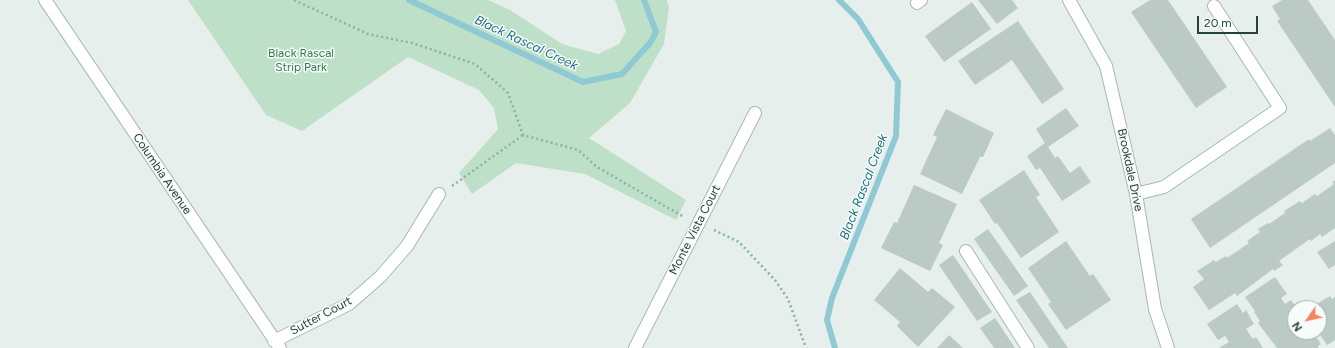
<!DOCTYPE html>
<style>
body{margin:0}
#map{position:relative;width:1335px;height:348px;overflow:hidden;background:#e6efeb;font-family:Figtree,sans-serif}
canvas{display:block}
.north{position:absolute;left:1287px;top:300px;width:40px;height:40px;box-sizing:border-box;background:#f7fbf9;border:1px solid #a3b1ad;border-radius:50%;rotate:236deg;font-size:11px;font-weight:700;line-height:16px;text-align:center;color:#24423a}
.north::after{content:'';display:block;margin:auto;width:14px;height:18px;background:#f4845f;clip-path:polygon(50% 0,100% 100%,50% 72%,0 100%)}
.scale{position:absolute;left:1197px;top:16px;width:61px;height:18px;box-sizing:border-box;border:2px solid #24423a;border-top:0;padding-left:5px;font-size:12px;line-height:14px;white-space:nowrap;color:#24423a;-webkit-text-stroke:3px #f7fbf9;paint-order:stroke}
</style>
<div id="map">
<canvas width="1335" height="348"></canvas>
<div class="north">N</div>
<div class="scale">20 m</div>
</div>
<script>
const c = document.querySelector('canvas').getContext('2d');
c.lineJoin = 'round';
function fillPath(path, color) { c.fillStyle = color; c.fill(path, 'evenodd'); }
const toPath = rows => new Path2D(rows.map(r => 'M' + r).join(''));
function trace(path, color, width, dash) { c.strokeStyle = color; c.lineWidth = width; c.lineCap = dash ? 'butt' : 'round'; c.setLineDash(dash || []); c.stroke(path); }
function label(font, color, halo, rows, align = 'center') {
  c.font = font + ' Figtree,sans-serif'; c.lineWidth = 3; c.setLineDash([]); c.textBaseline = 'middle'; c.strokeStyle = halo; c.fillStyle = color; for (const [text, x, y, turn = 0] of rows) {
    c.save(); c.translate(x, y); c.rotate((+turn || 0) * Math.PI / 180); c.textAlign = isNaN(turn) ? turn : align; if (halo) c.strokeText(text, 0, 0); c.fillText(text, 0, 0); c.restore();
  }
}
fillPath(toPath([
 [188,0,488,0,510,10,562,44,598,54,619,44,626,31,615,0,667,0,669,7,664,44,630,103,589,138,686,200,676,220,585,174,516,163,472,194,459,173,498,129,494,108,479,90,408,57,302,131,266,115]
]), '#bfe0c8');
trace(toPath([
 [409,0,583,82,622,74,650,43,656,32,644,0],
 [835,348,827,320,832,298,896,136,898,82,858,19,839,0]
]), '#8ec9d4', 6);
fillPath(toPath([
 [978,0,1012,0,1018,8,997,24],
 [1150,0,1168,0,1227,87,1196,108,1131,12],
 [1282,0,1308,0,1335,40,1335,107,1277,21,1280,19,1272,6],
 [972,2,991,29,944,62,925,36],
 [1018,21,1064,89,1042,104,1012,60,975,85,958,61],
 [1066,108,1079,126,1048,147,1055,158,1058,156,1070,173,1080,166,1091,182,1062,201,1040,168,1036,170,1027,156,1045,143,1036,129],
 [946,109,994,133,983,157,980,157,962,194,920,174,937,137,933,135],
 [1330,128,1335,135,1335,163,1210,248,1191,219,1309,139,1310,141],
 [1024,170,1040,195,1036,197,1059,232,1021,258,997,223,995,224,979,200],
 [1335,180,1335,228,1322,237,1320,234,1311,241,1310,239,1279,261,1283,265,1274,271,1273,269,1237,296,1235,293,1209,310,1193,287,1204,279,1197,271,1214,260,1216,262,1226,256,1227,258,1249,243,1247,241,1260,232,1258,229,1268,223,1269,224,1285,213,1284,211,1300,201,1302,203,1315,194,1317,196,1334,184,1332,182],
 [914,185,957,204,939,243,943,245,930,271,881,248,894,222,897,223],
 [988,229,1028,286,1014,296,974,239],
 [1066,241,1090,276,1093,274,1111,300,1066,330,1048,304,1051,302,1028,268],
 [1335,241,1335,265,1329,269,1317,252],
 [953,255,992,312,977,321,939,265],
 [900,268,928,292,932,288,955,307,918,347,897,326,900,322,874,300],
 [1275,277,1287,294,1281,298,1285,304,1291,300,1297,308,1295,308,1295,332,1309,332,1311,335,1314,334,1321,344,1318,346,1319,348,1277,348,1258,323,1260,321,1254,312,1255,311,1245,297],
 [1030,292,1068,348,1049,348,1016,300],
 [1330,296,1332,299,1335,297,1335,340,1327,345,1318,332,1319,332,1319,308,1310,308],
 [1237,304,1243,313,1246,310,1254,324,1246,329,1253,339,1256,337,1263,348,1219,348,1229,342,1225,336,1218,340,1207,324],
 [995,318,1015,348,994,348,980,328],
 [949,335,963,348,937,348]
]), '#bbcac4');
const minor = toPath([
 [45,0,280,348],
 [1069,0,1106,66,1136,194,1155,309,1168,348],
 [917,3,921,0],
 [1136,194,1164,187,1280,108,1214,6],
 [966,251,1028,348],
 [274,341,349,304,380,277,407,246,439,194],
 [635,348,755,113]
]);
trace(minor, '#a8b8b2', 14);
trace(toPath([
 [294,0,368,34,412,43,475,64,508,93,523,135,578,150,597,167,684,217],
 [452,186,523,135],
 [714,230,739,242,775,280,788,299,806,348]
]), '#86b3a5', 2.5, [2, 3]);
trace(minor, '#fff', 12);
label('12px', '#2d7a4b', '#f7fbf9', [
 ["Black Rascal",301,53],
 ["Strip Park",301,67]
]);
label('12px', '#24423a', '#f7fbf9', [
 ["Brookdale Drive",1130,170,78],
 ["Columbia Avenue",162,174,56],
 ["Monte Vista Court",695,230,-63],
 ["Sutter Court",321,316,-28]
]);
label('italic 13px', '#1c6f80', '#f7fbf9', [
 ["Black Rascal Creek",526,43,25],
 ["Black Rascal Creek",864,187,-69]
]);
</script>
